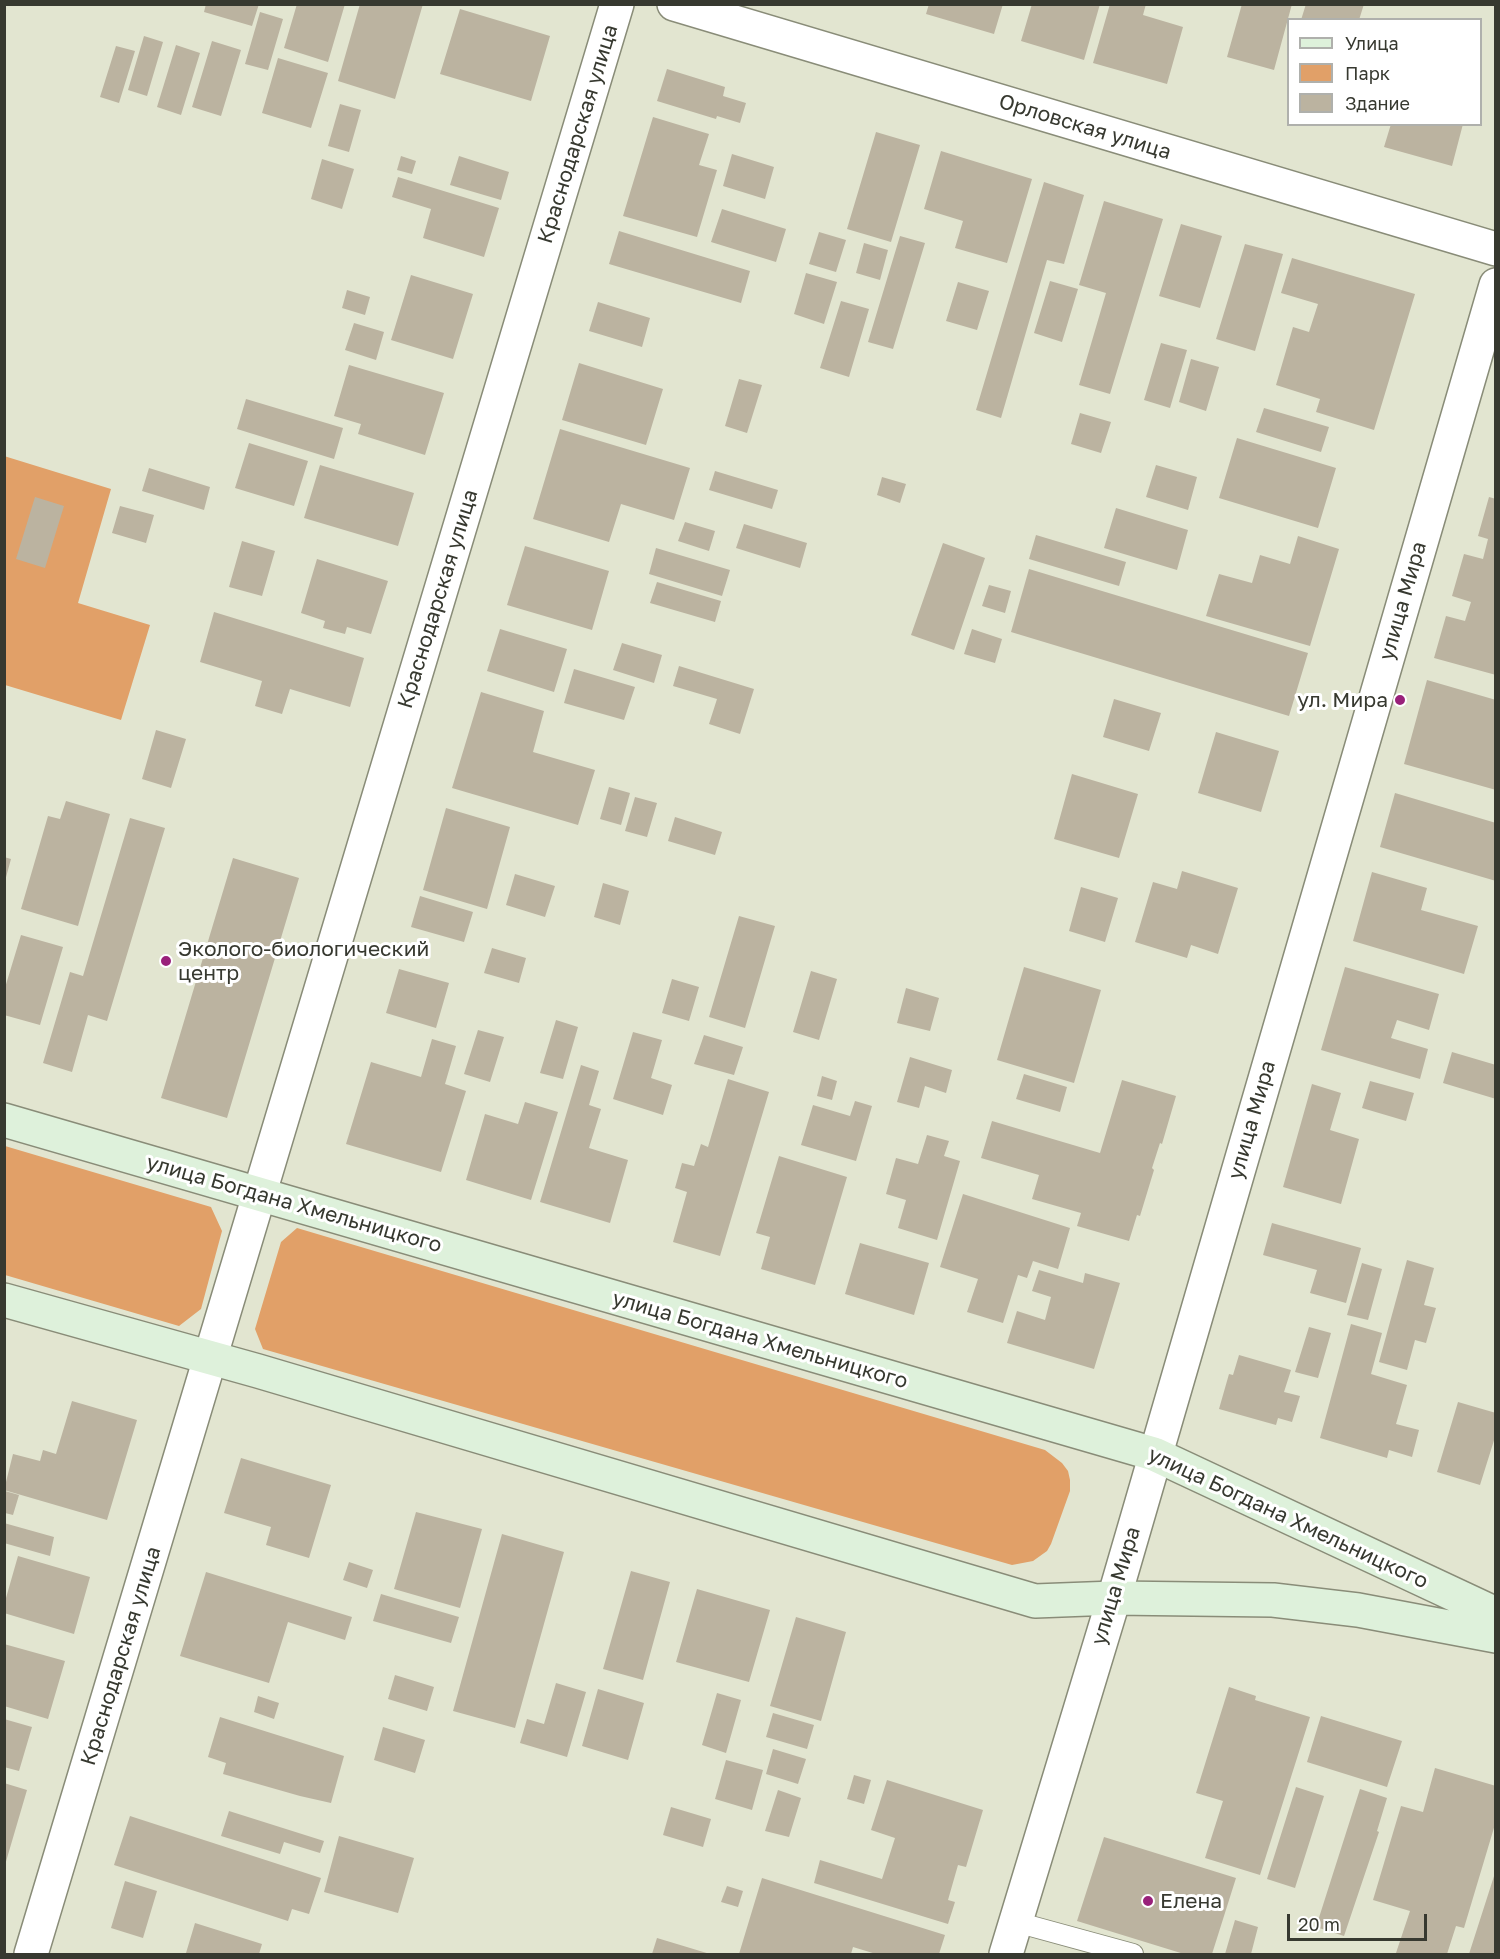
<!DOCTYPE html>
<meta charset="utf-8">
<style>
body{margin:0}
#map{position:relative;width:1500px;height:1959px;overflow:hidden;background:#e2e5d0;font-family:"Golos Text",sans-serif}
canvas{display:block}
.frame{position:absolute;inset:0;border:6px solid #373930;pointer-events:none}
.legend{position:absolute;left:1287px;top:18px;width:195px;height:108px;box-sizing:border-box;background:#fff;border:2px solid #afb0ac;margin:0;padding:8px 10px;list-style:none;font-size:18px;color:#373930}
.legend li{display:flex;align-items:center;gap:12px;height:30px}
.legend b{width:30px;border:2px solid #afb0ac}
.scale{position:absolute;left:1287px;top:1914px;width:140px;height:27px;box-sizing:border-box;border:3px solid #373930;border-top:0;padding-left:8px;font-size:18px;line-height:21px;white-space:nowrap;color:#373930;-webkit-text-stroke:4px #fff;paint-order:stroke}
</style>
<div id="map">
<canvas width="1500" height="1959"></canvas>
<div class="frame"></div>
<ul class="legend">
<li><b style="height:8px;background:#def1db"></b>Улица</li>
<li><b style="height:16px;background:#e1a068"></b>Парк</li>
<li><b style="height:16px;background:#bbb3a0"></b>Здание</li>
</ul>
<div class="scale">20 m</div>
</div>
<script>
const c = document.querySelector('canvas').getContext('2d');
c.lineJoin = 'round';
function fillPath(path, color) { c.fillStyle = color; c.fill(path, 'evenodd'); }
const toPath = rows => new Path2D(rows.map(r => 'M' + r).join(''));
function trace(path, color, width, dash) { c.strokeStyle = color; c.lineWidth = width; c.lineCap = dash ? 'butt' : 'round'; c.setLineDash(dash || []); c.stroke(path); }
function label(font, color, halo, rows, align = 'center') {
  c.font = font + ' "Golos Text",sans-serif'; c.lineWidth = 6; c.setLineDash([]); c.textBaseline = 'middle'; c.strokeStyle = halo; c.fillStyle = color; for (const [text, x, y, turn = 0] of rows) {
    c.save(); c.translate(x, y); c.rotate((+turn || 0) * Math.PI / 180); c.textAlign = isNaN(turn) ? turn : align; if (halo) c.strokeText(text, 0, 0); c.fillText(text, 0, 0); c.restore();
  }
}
fillPath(toPath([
 [4,456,111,489,78,603,150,625,121,720,5,685],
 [5,1146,211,1207,222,1231,201,1309,179,1326,5,1275],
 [297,1228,1045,1450,1062,1463,1068,1471,1070,1480,1070,1491,1051,1544,1047,1551,1033,1561,1012,1565,263,1349,255,1329,281,1242]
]), '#e1a068');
fillPath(toPath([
 [206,4,259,4,252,26,204,12],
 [297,4,345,4,328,62,284,48],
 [360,4,423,4,395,99,338,81],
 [929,4,1003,4,994,34,926,14],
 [1032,4,1100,4,1084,60,1021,41],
 [1110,4,1146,4,1143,15,1183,27,1167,84,1093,63],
 [1242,4,1292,4,1274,70,1227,57],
 [1306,4,1364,4,1359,20,1301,20],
 [460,9,550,36,531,101,440,74],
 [260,12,283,19,268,70,245,64],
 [144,36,163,42,147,96,128,90],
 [212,41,241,50,221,116,192,107],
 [176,45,200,53,181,115,157,107],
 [116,46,135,51,119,103,100,97],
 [278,58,328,73,311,128,262,113],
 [667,69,725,87,723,96,746,103,740,123,717,116,716,119,657,101],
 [340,104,361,110,349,152,328,146],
 [653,117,709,134,699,165,717,170,697,237,623,216],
 [1391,124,1463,124,1452,166,1384,147],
 [876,132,920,145,891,242,847,229],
 [941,151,1032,179,1007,263,955,248,963,221,924,209],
 [732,154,774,167,765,199,723,186],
 [401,156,416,161,412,174,397,170],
 [459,156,509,172,501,200,450,185],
 [322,159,354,169,342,209,311,199],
 [398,177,499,208,484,257,423,238,431,209,392,197],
 [1044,182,1084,195,1064,264,1047,260,1001,418,976,410],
 [1104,201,1163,219,1110,394,1079,385,1106,293,1079,285],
 [722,209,786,229,776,262,711,242],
 [1181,224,1222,236,1200,308,1159,296],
 [619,231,750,271,741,303,609,264],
 [819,232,846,240,836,272,809,264],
 [900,236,925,243,893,349,868,342],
 [864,243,888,250,880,280,856,273],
 [1245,244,1283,254,1255,351,1216,339],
 [1292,258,1415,294,1374,430,1316,412,1320,399,1276,385,1293,327,1309,332,1318,304,1281,293],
 [806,273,837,282,824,324,794,314],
 [411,275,473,294,453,359,391,340],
 [1050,281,1078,289,1062,342,1034,333],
 [958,282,989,291,977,330,946,321],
 [347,290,370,297,365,315,342,308],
 [841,301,869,309,849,377,820,368],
 [598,302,650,318,642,347,589,331],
 [354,323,384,332,376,360,345,350],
 [1161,343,1187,350,1170,408,1144,400],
 [1191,359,1219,367,1206,411,1179,402],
 [579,363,663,389,646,445,562,420],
 [349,365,444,393,425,455,358,434,361,424,334,416],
 [739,379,762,385,747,433,725,426],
 [246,399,343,428,334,459,237,429],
 [1264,408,1329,427,1321,452,1256,432],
 [1080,413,1111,422,1101,453,1071,444],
 [560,429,690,468,674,520,621,504,609,542,533,519],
 [1237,438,1336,468,1318,528,1219,498],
 [249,443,308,461,294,506,235,488],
 [320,465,414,493,398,546,304,518],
 [1156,465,1197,477,1188,510,1146,497],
 [149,468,210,487,204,510,142,491],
 [715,471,778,490,772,509,709,490],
 [882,477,906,484,900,503,877,495],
 [35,497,64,506,45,568,16,559],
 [1489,497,1496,499,1496,675,1434,658,1446,616,1465,621,1471,602,1452,596,1464,554,1483,559,1488,539,1478,536],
 [120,506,154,515,146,543,112,533],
 [1116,508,1188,530,1177,570,1104,548],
 [685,522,715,531,709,551,678,541],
 [744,524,807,543,800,568,736,548],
 [1036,535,1126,562,1119,586,1029,559],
 [1298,536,1339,549,1310,646,1206,616,1219,574,1252,583,1260,555,1290,564],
 [242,541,275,551,262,596,229,587],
 [943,543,985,558,954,650,911,635],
 [525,546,609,571,592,630,507,605],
 [656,548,730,570,722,596,649,574],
 [317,559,388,581,371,634,347,627,345,634,323,628,325,621,301,613],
 [1029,569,1308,653,1289,716,1011,632],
 [657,582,721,601,715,622,650,603],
 [989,585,1011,591,1005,613,982,606],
 [214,612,364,658,350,707,290,689,282,714,255,706,262,681,200,662],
 [500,629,567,649,554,692,487,671],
 [972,629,1002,639,995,663,964,654],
 [622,643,662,655,654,683,613,670],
 [679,666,754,689,740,734,709,724,717,699,673,686],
 [574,669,635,687,624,720,564,703],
 [1427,680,1496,700,1496,790,1404,764],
 [481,692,544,711,533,752,595,770,578,825,452,788],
 [1114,699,1161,713,1149,751,1103,737],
 [156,730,186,739,171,788,142,779],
 [1216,732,1279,751,1261,812,1198,793],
 [1072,774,1138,794,1119,858,1054,839],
 [609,787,630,793,621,825,600,819],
 [1395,793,1496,823,1496,881,1380,847],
 [635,797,657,803,647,837,625,831],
 [66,801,110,814,78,926,21,909,48,816,60,819],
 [446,808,510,827,487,909,423,890],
 [675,817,722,832,715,855,668,841],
 [130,818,165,828,107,1021,88,1015,72,1072,43,1063,70,972,83,976],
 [4,857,11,859,5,881,4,880],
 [233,858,299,878,227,1118,161,1098],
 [1182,871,1238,888,1218,954,1191,945,1187,958,1135,942,1153,882,1177,889],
 [1372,872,1427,888,1421,910,1478,926,1464,974,1353,941],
 [515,874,555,886,545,917,506,905],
 [603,883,629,891,620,925,594,917],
 [1081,887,1118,898,1105,942,1069,931],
 [420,896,473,912,464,942,411,927],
 [739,916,775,926,745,1028,709,1017],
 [21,935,63,947,40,1025,4,1015,4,991],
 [492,948,526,958,519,983,484,973],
 [1024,967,1101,990,1074,1083,997,1060],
 [1345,967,1439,994,1429,1030,1397,1020,1391,1038,1428,1049,1420,1079,1321,1050],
 [399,969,449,983,436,1028,386,1013],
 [811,971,837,979,819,1040,793,1032],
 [672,979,699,987,689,1021,662,1013],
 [906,988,939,998,930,1031,897,1023],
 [556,1020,578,1027,563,1079,540,1073],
 [478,1030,504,1037,490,1082,464,1074],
 [633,1032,662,1040,651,1078,672,1085,663,1115,613,1099],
 [704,1035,743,1047,734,1075,694,1064],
 [432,1039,456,1046,445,1084,466,1091,441,1172,346,1144,371,1062,421,1077],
 [1452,1052,1496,1065,1496,1099,1443,1083],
 [910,1057,952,1070,946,1093,925,1086,919,1108,897,1102],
 [581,1065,599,1071,589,1105,601,1109,589,1148,628,1160,610,1223,540,1202],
 [1024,1074,1067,1087,1060,1112,1016,1099],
 [822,1076,837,1081,832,1100,817,1096],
 [728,1079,769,1092,720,1256,673,1242,687,1192,675,1188,682,1163,694,1166,701,1144,708,1147],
 [1122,1080,1176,1096,1162,1144,1160,1143,1152,1168,1154,1170,1140,1216,1137,1215,1129,1241,1077,1226,1081,1213,1032,1199,1039,1175,981,1158,992,1121,1100,1153],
 [1370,1081,1414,1093,1406,1121,1362,1108],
 [1312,1084,1341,1093,1330,1130,1359,1139,1341,1204,1283,1187],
 [855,1101,872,1106,856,1161,801,1145,813,1105,850,1116],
 [525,1102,558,1112,531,1200,466,1180,485,1114,518,1124],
 [927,1135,949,1141,944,1156,960,1161,937,1240,898,1228,906,1200,886,1194,896,1158,918,1164],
 [779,1156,847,1177,815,1285,761,1269,770,1237,756,1233],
 [963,1194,1070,1228,1058,1269,1033,1261,1027,1278,1018,1275,1003,1323,967,1312,978,1279,940,1267],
 [1272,1223,1361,1248,1346,1303,1310,1293,1317,1270,1263,1255],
 [860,1243,929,1263,914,1315,845,1294],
 [1407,1260,1434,1268,1424,1305,1436,1308,1426,1343,1415,1340,1407,1370,1379,1362],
 [1362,1263,1382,1269,1368,1320,1347,1315],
 [1039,1270,1083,1283,1085,1273,1120,1283,1094,1369,1007,1343,1017,1311,1045,1320,1051,1297,1032,1291],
 [1351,1324,1382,1333,1371,1374,1407,1385,1396,1424,1419,1430,1412,1457,1389,1450,1387,1458,1320,1438],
 [1309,1327,1331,1333,1318,1378,1295,1372],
 [1239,1355,1291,1370,1284,1392,1300,1396,1292,1422,1278,1418,1276,1425,1219,1409,1229,1374,1233,1375],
 [72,1401,137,1420,107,1520,4,1490,13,1454,40,1461,43,1450,56,1454],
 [1458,1402,1496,1413,1496,1434,1480,1485,1437,1472],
 [241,1458,331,1485,309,1558,266,1545,271,1527,224,1513],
 [5,1491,19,1495,13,1515,5,1513],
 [416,1512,482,1529,460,1608,394,1589],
 [4,1523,54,1537,50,1556,4,1543],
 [502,1534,564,1552,515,1728,453,1711],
 [18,1556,90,1577,74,1634,4,1613,4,1605],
 [349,1562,373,1570,367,1588,343,1580],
 [631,1571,670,1582,643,1680,603,1669],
 [206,1572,352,1617,345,1640,288,1622,269,1683,180,1656],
 [697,1589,770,1610,749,1682,676,1662],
 [381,1594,459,1617,451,1643,373,1621],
 [796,1617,846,1632,821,1721,770,1706],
 [4,1644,65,1661,48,1719,4,1706],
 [395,1675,434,1687,427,1711,388,1699],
 [556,1683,586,1692,567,1757,520,1743,527,1719,544,1724],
 [1229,1687,1256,1696,1255,1700,1310,1717,1260,1875,1205,1858,1223,1801,1196,1793],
 [598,1689,644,1703,628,1760,582,1746],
 [717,1693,741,1700,726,1753,702,1745],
 [258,1696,279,1703,274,1719,254,1712],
 [773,1713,814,1725,807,1749,766,1737],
 [1321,1716,1402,1741,1387,1787,1307,1762],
 [220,1717,344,1756,331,1803,300,1796,223,1774,226,1763,208,1757],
 [4,1719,32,1727,19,1771,4,1767],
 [383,1727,425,1740,415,1773,374,1760],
 [773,1749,806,1759,798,1784,766,1774],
 [726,1760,763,1770,752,1810,715,1799],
 [1435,1768,1496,1786,1496,1821,1464,1928,1456,1926,1447,1954,1402,1954,1396,1953,1410,1911,1373,1900,1401,1806,1423,1812],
 [854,1775,871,1780,864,1804,847,1799],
 [887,1780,983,1810,966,1867,958,1865,948,1900,955,1902,948,1924,814,1883,820,1860,882,1879,895,1838,871,1830],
 [4,1783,27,1790,5,1865,4,1865],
 [1296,1787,1324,1796,1295,1888,1267,1879],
 [1360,1789,1387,1798,1377,1831,1379,1832,1344,1936,1316,1927],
 [778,1790,801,1798,789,1837,765,1831],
 [671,1807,711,1819,703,1847,663,1835],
 [229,1811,324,1841,320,1853,284,1842,280,1854,221,1836],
 [130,1816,321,1878,309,1914,292,1909,288,1921,114,1865],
 [339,1836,414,1858,398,1913,324,1892],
 [1104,1837,1236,1878,1212,1954,1184,1954,1077,1921],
 [1495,1873,1496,1954,1469,1954],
 [762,1878,945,1935,939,1954,876,1954,853,1947,851,1954,739,1954],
 [125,1881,157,1891,143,1938,111,1928],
 [727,1886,743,1891,738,1907,721,1902],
 [1235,1920,1258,1927,1251,1954,1225,1954],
 [195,1923,262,1944,259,1954,186,1953],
 [657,1938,710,1954,652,1954]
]), '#bbb3a0');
const service = toPath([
 [1016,1922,1133,1954]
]);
const minor = toPath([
 [674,4,1496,249],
 [31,1954,617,4],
 [1006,1954,1114,1598]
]);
const tertiary = toPath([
 [1114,1598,1496,285]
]);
const secondary = toPath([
 [4,1120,1154,1454,1496,1614],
 [4,1300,258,1371,1035,1601,1114,1598,1273,1600,1358,1610,1496,1636]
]);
trace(service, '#898c78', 22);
trace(minor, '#898c78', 36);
trace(tertiary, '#898c78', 36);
trace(secondary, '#898c78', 36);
trace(service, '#fff', 20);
trace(minor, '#fff', 33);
trace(tertiary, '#fff', 33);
trace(secondary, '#def1db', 33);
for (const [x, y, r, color] of [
 [1400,700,6,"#99207a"],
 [166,961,6,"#99207a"],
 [1148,1901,6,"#99207a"]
]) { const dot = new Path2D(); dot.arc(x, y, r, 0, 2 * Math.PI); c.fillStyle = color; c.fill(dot); trace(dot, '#fff', 2); }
label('21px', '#373930', '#fff', [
 ["Орловская улица",1085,127,17],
 ["Краснодарская улица",578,134,-73],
 ["Краснодарская улица",438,599,-73],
 ["улица Мира",1403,601,-74],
 ["улица Мира",1252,1120,-74],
 ["улица Богдана Хмельницкого",294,1204,16],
 ["улица Богдана Хмельницкого",760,1340,16],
 ["улица Богдана Хмельницкого",1288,1518,25],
 ["улица Мира",1116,1586,-73],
 ["Краснодарская улица",121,1656,-73]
]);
label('21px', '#373930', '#fff', [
 ["ул. Мира",1388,700,"right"],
 ["Эколого-биологический",178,949],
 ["центр",178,973],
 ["Елена",1160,1901]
], 'left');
</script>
